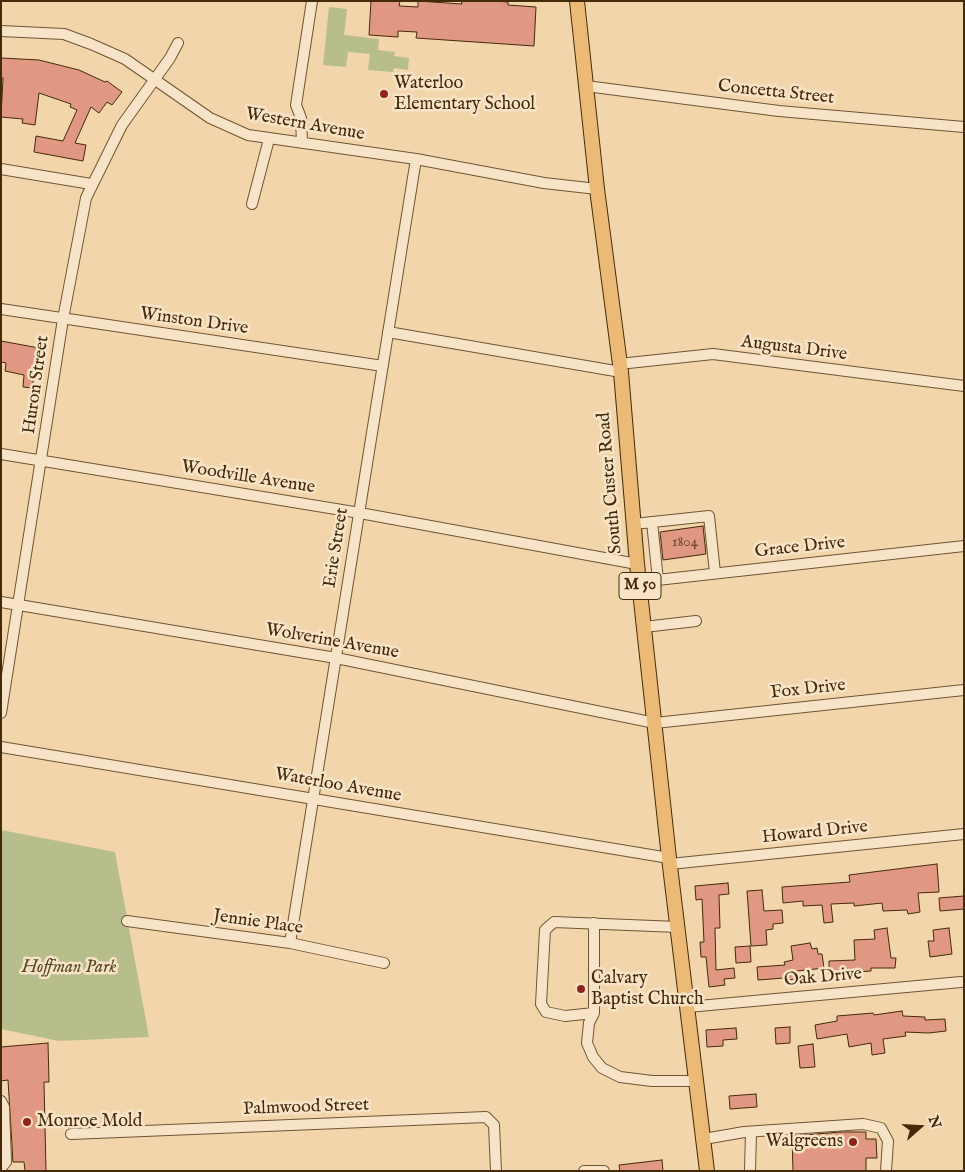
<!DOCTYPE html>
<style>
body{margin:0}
#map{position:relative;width:965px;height:1172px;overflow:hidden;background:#f3d5ab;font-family:"IM FELL English",serif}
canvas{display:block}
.frame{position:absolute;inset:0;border:2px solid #432a0b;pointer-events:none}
.north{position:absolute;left:895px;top:1102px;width:50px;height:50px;-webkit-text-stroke:4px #f7e4c8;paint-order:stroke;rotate:71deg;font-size:14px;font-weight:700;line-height:20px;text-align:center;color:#432a0b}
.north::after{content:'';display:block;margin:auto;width:18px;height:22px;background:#432a0b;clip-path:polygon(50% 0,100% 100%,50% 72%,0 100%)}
</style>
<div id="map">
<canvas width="965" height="1172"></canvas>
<div class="frame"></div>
<div class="north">N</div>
</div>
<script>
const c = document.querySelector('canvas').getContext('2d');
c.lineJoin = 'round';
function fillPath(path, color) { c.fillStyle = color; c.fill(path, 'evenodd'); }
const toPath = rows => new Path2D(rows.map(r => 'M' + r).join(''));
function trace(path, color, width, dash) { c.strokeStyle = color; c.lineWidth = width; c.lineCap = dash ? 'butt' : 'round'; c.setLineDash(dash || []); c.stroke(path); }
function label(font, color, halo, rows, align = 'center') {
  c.font = font + ' "IM FELL English",serif'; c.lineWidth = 5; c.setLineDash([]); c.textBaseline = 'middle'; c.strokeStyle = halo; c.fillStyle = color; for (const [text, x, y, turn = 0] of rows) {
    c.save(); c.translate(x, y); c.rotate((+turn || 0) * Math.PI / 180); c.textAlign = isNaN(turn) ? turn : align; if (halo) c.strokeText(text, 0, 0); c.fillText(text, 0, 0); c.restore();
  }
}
fillPath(toPath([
 [329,7,347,9,344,35,379,39,378,50,395,52,394,56,409,58,408,70,394,68,393,72,368,70,370,54,348,52,346,67,323,65],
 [1,830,115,852,149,1037,59,1041,1,1029]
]), '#b8be8b');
const building = toPath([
 [371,1,400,1,399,6,418,7,418,1,462,4,461,1,494,1,508,2,508,5,536,7,534,46,416,38,417,32,398,31,398,37,369,35,371,1],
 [1,58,39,60,79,70,105,82,107,81,122,92,112,105,107,102,99,113,91,107,75,143,86,145,83,161,34,152,36,136,63,141,77,110,70,107,71,104,39,93,35,125,22,123,23,119,1,117,3,78,1,78,1,58],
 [1,341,39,348,32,388,23,387,24,375,5,371,6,363,1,362,1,341],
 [703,526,706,554,663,560,660,532,703,526],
 [937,864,939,892,918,893,920,912,908,914,907,910,883,911,882,903,854,906,854,903,831,904,833,922,824,923,822,905,803,906,803,901,783,903,782,887,850,882,849,875,937,864],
 [728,883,729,894,719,895,720,928,715,928,716,970,734,968,735,978,724,979,725,985,709,987,706,957,701,957,700,942,704,942,702,899,696,900,695,886,728,883],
 [762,890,764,911,782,910,783,923,773,924,773,929,766,930,767,945,751,946,747,891,762,890],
 [964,896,964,909,940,911,939,898,964,896],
 [887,928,891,958,896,958,895,968,871,968,871,971,829,974,829,961,855,960,854,940,875,939,874,930,887,928],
 [949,928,952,954,930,957,928,941,934,941,933,930,949,928],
 [810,943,812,949,817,948,818,954,822,954,824,968,797,971,799,978,785,981,784,978,758,980,757,967,785,965,784,962,793,960,791,946,810,943],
 [750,946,751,962,736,963,735,947,750,946],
 [902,1011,903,1016,925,1017,925,1020,945,1019,946,1031,929,1033,905,1032,906,1036,883,1039,885,1053,872,1055,871,1043,849,1047,847,1034,817,1039,815,1025,837,1021,837,1016,873,1013,874,1015,902,1011],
 [790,1027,790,1043,776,1044,775,1028,790,1027],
 [736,1028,737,1039,723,1040,723,1046,707,1047,706,1030,736,1028],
 [48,1043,49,1082,44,1082,46,1171,25,1171,24,1162,13,1162,8,1080,1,1081,1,1047,48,1043],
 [813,1044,815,1067,800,1068,798,1046,813,1044],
 [756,1094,757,1107,730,1109,729,1096,756,1094],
 [840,1132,866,1132,866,1139,876,1139,877,1158,866,1158,866,1171,793,1171,792,1136,840,1132],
 [662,1160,663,1171,620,1171,619,1165,662,1160]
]);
fillPath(building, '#e09882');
trace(building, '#432a0b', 1);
const minor = toPath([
 [1,31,64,34,91,44,125,59,210,118,248,135,416,159,544,183,597,189],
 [586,86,779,111,964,127],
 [302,143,301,118,296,105,312,1],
 [1,169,91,184],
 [252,204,269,139],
 [1,309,383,366],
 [388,332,621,372],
 [619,364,713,354,964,386],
 [1,454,360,513,637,564],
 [652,522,658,580],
 [634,524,709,516,715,573],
 [639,582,964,546],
 [1,602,336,658,655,723,964,690],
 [644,627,696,621],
 [1,713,63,319,86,198,122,125,170,58,178,43],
 [1,747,669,858],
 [670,864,964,834],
 [127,921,290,943,384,963],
 [678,927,554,922,545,930,541,1004,546,1012,565,1016,594,1013,589,1023,587,1043,593,1057,602,1068,620,1077,652,1081,697,1081],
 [290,943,416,159],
 [688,1007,961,982],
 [594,1013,594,923],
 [1,1101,4,1107,6,1162,1,1168],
 [71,1134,486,1117,494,1125,496,1171],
 [704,1139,744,1132,863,1124,881,1128,888,1141,886,1171],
 [584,1171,604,1171],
 [750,1171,751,1132]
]);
const major = toPath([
 [577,1,597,189,621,372,637,564,669,858,707,1171]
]);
trace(minor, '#6f5533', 12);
trace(major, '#432a0b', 16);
trace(minor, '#f7e4c8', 10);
trace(major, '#eaba76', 14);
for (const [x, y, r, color] of [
 [384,94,5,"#8f2418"],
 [581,989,5,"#8f2418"],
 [27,1122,5,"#8f2418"],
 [853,1142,5,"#8f2418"]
]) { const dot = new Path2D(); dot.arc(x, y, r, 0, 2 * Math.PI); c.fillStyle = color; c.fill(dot); trace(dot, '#f7e4c8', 2); }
label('15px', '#6a4629', null, [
 ["1804",685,543]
]);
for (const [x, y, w] of [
 [640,586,42]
]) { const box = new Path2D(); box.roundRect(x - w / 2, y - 13.5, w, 27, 4); c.fillStyle = '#f7e4c8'; c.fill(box); trace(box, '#432a0b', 1); }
label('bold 16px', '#432a0b', null, [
 ["M 50",640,586]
]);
label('18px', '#432a0b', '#f7e4c8', [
 ["Waterloo",394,84],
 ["Elementary School",394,105],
 ["Calvary",591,979],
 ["Baptist Church",591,1000],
 ["Monroe Mold",37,1122],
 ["Walgreens",843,1142,"right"]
], 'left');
label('18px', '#432a0b', '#f7e4c8', [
 ["Concetta Street",776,93,6],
 ["Western Avenue",305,125,10],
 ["Winston Drive",194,322,8],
 ["Augusta Drive",794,349,7],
 ["Huron Street",37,385,-82],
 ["Woodville Avenue",248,478,9],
 ["South Custer Road",611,483,-95],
 ["Erie Street",337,548,-81],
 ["Grace Drive",800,548,-6],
 ["Wolverine Avenue",332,642,10],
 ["Fox Drive",808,690,-6],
 ["Waterloo Avenue",338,786,10],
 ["Howard Drive",815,833,-6],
 ["Jennie Place",258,923,8],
 ["Oak Drive",823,978,-5],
 ["Palmwood Street",306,1108,-2]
]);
label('italic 18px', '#5a4825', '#f7e4c8', [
 ["Hoffman Park",69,968]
]);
</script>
